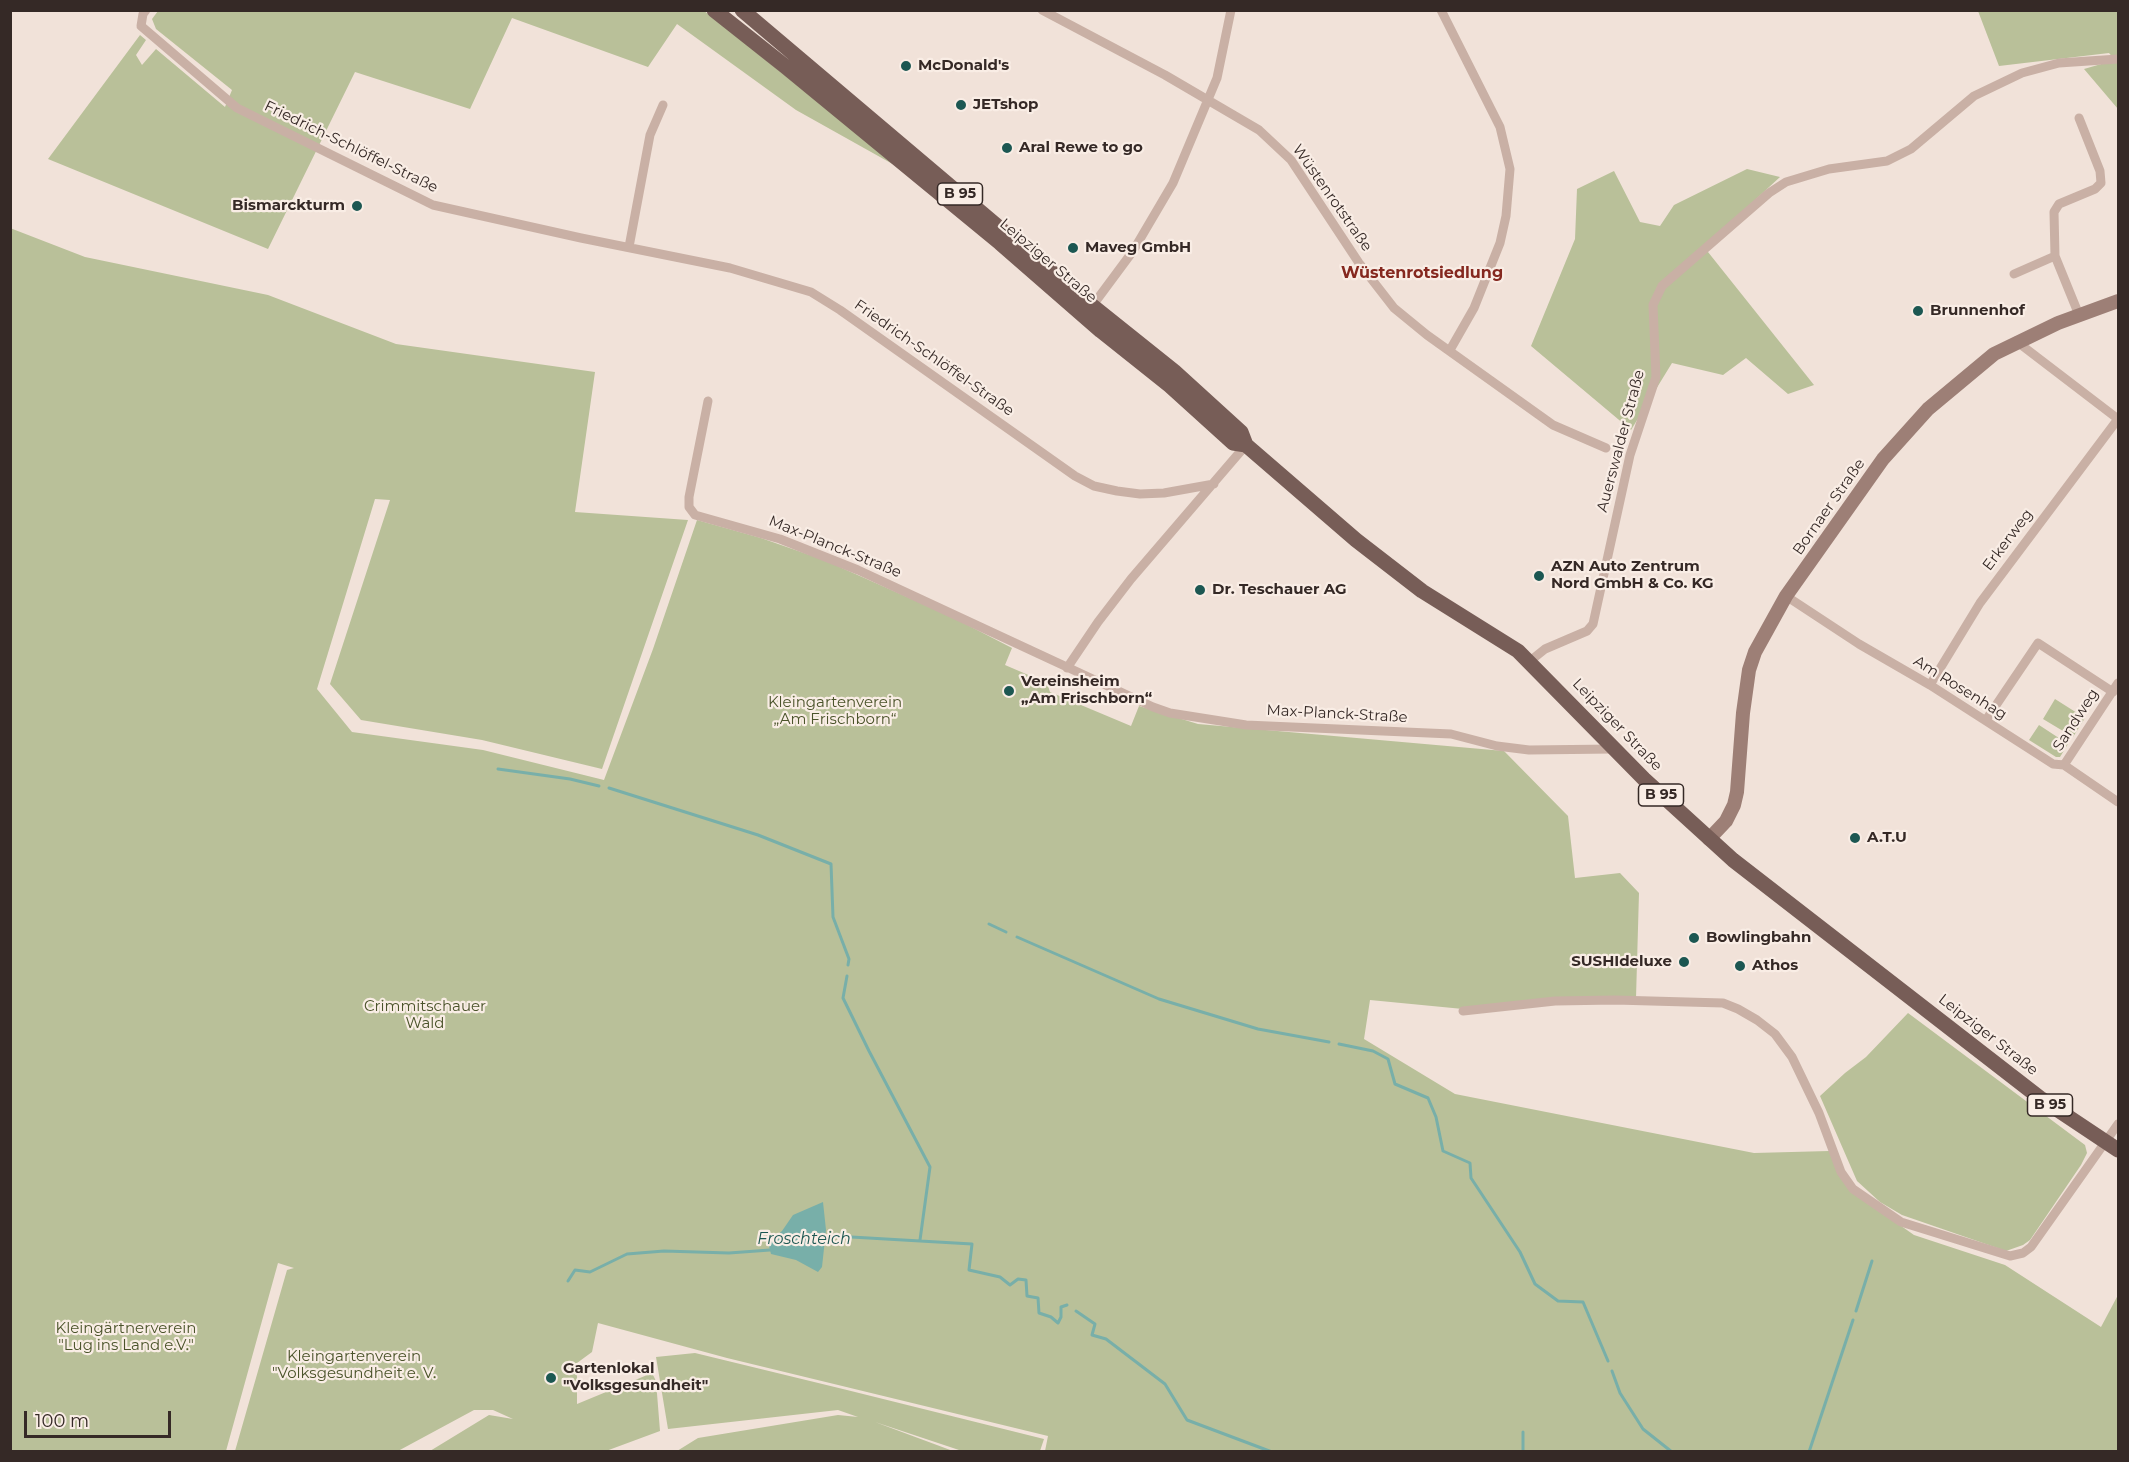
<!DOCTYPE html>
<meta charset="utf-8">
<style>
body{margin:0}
#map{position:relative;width:2129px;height:1462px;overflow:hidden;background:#f1e2d9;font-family:Montserrat,sans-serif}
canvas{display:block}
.frame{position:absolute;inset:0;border:12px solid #352926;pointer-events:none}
.scale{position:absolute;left:24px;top:1411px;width:147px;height:27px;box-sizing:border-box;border:3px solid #352926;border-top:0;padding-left:8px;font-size:18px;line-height:21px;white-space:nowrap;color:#352926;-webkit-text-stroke:4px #f9ede5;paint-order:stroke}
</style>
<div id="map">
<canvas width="2129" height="1462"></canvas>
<div class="frame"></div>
<div class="scale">100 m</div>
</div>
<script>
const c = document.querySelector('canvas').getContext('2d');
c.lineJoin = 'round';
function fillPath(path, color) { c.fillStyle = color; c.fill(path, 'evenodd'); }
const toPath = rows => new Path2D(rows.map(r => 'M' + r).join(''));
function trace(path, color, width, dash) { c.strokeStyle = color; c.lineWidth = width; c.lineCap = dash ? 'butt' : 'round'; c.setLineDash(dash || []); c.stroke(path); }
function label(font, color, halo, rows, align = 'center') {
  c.font = font + ' Montserrat,sans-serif'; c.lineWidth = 4.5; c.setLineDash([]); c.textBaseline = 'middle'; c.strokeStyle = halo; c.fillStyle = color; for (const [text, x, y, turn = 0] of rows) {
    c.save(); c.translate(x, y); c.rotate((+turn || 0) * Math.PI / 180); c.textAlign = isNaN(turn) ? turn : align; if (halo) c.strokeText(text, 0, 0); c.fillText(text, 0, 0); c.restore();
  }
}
fillPath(toPath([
 [703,10,905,171,796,110,677,24,648,67,512,18,470,109,355,72,268,249,48,159,140,35,146,40,136,55,142,65,156,49,225,107,232,90,156,29,152,19,158,11],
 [1978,11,2118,11,2118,109,2084,69,2115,60,2109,53,1999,66],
 [1747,169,1780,177,1704,247,1814,385,1788,394,1746,358,1723,375,1672,363,1631,430,1531,346,1575,239,1577,189,1614,171,1640,222,1660,226,1674,205],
 [10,228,85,257,268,295,396,344,595,372,575,512,688,520,602,769,482,740,361,720,330,684,390,500,375,499,317,689,352,732,483,750,604,780,653,649,697,520,761,538,824,560,952,617,1012,648,1005,665,1047,683,1050,692,1131,726,1139,706,1198,724,1504,751,1568,816,1575,878,1620,873,1639,893,1636,998,1463,1009,1370,1000,1364,1039,1455,1094,1754,1153,1829,1151,1850,1190,1914,1235,2005,1265,2101,1327,2118,1295,2118,1451,1045,1451,1048,1436,727,1358,598,1323,592,1352,577,1363,577,1404,652,1373,656,1381,660,1431,606,1451,430,1451,489,1415,513,1419,493,1410,474,1410,398,1451,235,1451,287,1270,294,1268,278,1263,226,1451,11,1451],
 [2055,699,2085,718,2073,737,2043,719],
 [2039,725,2068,744,2060,757,2056,757,2029,740],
 [1908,1013,2085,1145,2087,1153,2081,1165,2030,1240,2023,1245,2006,1251,1902,1215,1880,1202,1857,1181,1820,1096,1845,1073,1866,1057],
 [695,1353,847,1390,1044,1439,1040,1451,962,1451,875,1422,953,1451,677,1451,698,1438,838,1415,858,1417,838,1410,668,1429,656,1357]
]), '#b9c099');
fillPath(toPath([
 [823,1202,826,1230,822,1267,818,1272,796,1260,771,1254,768,1242,782,1231,793,1215]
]), '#78afa9');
trace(toPath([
 [498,769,570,779,599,786],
 [609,788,758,835,831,864,833,917,849,959,848,965],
 [989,924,1006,932],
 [1017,937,1159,999,1258,1029,1329,1042],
 [847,976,843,998,869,1051,930,1167,920,1240],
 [1339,1044,1373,1051,1388,1059,1395,1084,1428,1098,1436,1117,1443,1151,1470,1163,1471,1178,1520,1252,1535,1284,1558,1301,1583,1302,1608,1361],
 [834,1236,972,1244,969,1270,1000,1277,1010,1285,1018,1279,1026,1280,1027,1296,1038,1298,1039,1313,1051,1317,1058,1323,1061,1317,1061,1307,1067,1305],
 [568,1281,575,1270,590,1272,627,1254,664,1251,729,1253,770,1250],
 [1076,1311,1095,1324,1092,1335,1106,1339,1165,1384,1187,1420,1272,1452],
 [1856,1311,1872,1261],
 [1612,1371,1620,1393,1643,1429,1672,1452],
 [1523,1452,1523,1432],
 [1809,1452,1853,1320]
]), '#78afa9', 3);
trace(toPath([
 [146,10,143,14,141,26,237,108,433,205,581,238,730,268,811,292,840,310,1075,476,1094,486,1117,491,1140,494,1164,493,1214,484],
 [1042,10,1165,75,1259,130,1291,160,1359,263,1394,308,1427,335,1553,425,1606,448],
 [1441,10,1500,127,1510,169,1506,216,1500,243,1474,308,1450,350],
 [629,247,650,135,663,105],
 [2055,256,2079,315],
 [2014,274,2055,256,2054,212,2059,204,2095,189,2101,183,2100,171,2079,118],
 [1090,309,1133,251,1173,183,1217,78,1231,10],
 [2016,341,2118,419],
 [708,401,689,497,689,507,695,515,780,539,858,570,1153,707,1170,713,1246,725,1451,734,1497,746,1529,750,1614,749],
 [1786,596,1859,644,1930,685,2053,764,2064,765,2118,802],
 [1530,661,1545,649,1587,631,1593,624,1630,455,1656,377,1653,305,1662,286,1769,193,1786,182,1829,169,1887,161,1911,149,1974,96,2022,73,2059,63,2118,59],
 [1067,668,1098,622,1131,579,1246,445],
 [1930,685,1980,603,2118,419],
 [1986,720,2038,643,2113,692],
 [2064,765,2118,683],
 [1463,1011,1555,1001,1615,1000,1723,1003,1738,1009,1757,1020,1775,1034,1792,1057,1819,1113,1841,1172,1853,1189,1901,1222,2010,1256,2023,1253,2031,1247,2118,1124]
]), '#c9b0a5', 9);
trace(toPath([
 [1709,839,1726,821,1734,805,1737,792,1743,713,1749,670,1755,652,1786,596,1883,459,1928,409,1994,354,2058,323,2118,301]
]), '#9d7f76', 14);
trace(toPath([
 [714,10,786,67,1000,243,1101,331,1170,386,1233,443,1246,445],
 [742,10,1074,291,1174,371,1241,432,1246,445,1356,540,1422,591,1518,651,1644,779,1733,860,2040,1098,2118,1150]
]), '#775d57', 15);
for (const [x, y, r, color] of [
 [906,66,6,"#1c5752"],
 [961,105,6,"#1c5752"],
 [1007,148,6,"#1c5752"],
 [357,206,6,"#1c5752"],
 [1073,248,6,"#1c5752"],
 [1918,311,6,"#1c5752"],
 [1539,576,6,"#1c5752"],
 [1200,590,6,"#1c5752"],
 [1009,691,6,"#1c5752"],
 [1855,838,6,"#1c5752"],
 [1694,938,6,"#1c5752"],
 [1684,962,6,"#1c5752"],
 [1740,966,6,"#1c5752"],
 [551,1378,6,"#1c5752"]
]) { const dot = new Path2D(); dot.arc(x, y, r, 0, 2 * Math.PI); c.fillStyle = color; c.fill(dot); trace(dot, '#f9ede5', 2); }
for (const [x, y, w] of [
 [960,194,45],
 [1661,795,45],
 [2050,1105,45]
]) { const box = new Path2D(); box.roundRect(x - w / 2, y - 11, w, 22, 4.5); c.fillStyle = '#f9ede5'; c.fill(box); trace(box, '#352926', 1.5); }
label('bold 14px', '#352926', null, [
 ["B 95",960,194],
 ["B 95",1661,795],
 ["B 95",2050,1105]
]);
label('bold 15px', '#352926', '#f9ede5', [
 ["McDonald's",918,66],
 ["JETshop",973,105],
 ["Aral Rewe to go",1019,148],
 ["Bismarckturm",345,206,"right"],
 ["Maveg GmbH",1085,248],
 ["Brunnenhof",1930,311],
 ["AZN Auto Zentrum",1551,567],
 ["Nord GmbH & Co. KG",1551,584],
 ["Dr. Teschauer AG",1212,590],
 ["Vereinsheim",1021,682],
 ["„Am Frischborn“",1021,699],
 ["A.T.U",1867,838],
 ["Bowlingbahn",1706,938],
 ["SUSHIdeluxe",1672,962,"right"],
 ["Athos",1752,966],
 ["Gartenlokal",563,1369],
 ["\"Volksgesundheit\"",563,1386]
], 'left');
label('15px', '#352926', '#f9ede5', [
 ["Friedrich-Schlöffel-Straße",351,147,26],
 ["Wüstenrotstraße",1332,198,55],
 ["Leipziger Straße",1048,261,40],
 ["Friedrich-Schlöffel-Straße",934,358,35],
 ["Auerswalder Straße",1621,441,-75],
 ["Bornaer Straße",1829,507,-55],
 ["Erkerweg",2008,540,-53],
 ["Max-Planck-Straße",835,547,22],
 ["Am Rosenhag",1960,688,32],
 ["Max-Planck-Straße",1337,714,3],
 ["Sandweg",2076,720,-57],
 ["Leipziger Straße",1617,725,46],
 ["Leipziger Straße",1988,1035,38]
]);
label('15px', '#4a532a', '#f9ede5', [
 ["Kleingartenverein",835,703],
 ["„Am Frischborn“",835,720],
 ["Crimmitschauer",425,1007],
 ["Wald",425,1024],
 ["Kleingärtnerverein",126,1329],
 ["\"Lug ins Land e.V.\"",126,1346],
 ["Kleingartenverein",354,1357],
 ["\"Volksgesundheit e. V.",354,1374]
]);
label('bold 16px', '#85281f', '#f9ede5', [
 ["Wüstenrotsiedlung",1422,273]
]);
label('italic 16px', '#1c5752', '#f9ede5', [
 ["Froschteich",804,1239]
]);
</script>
